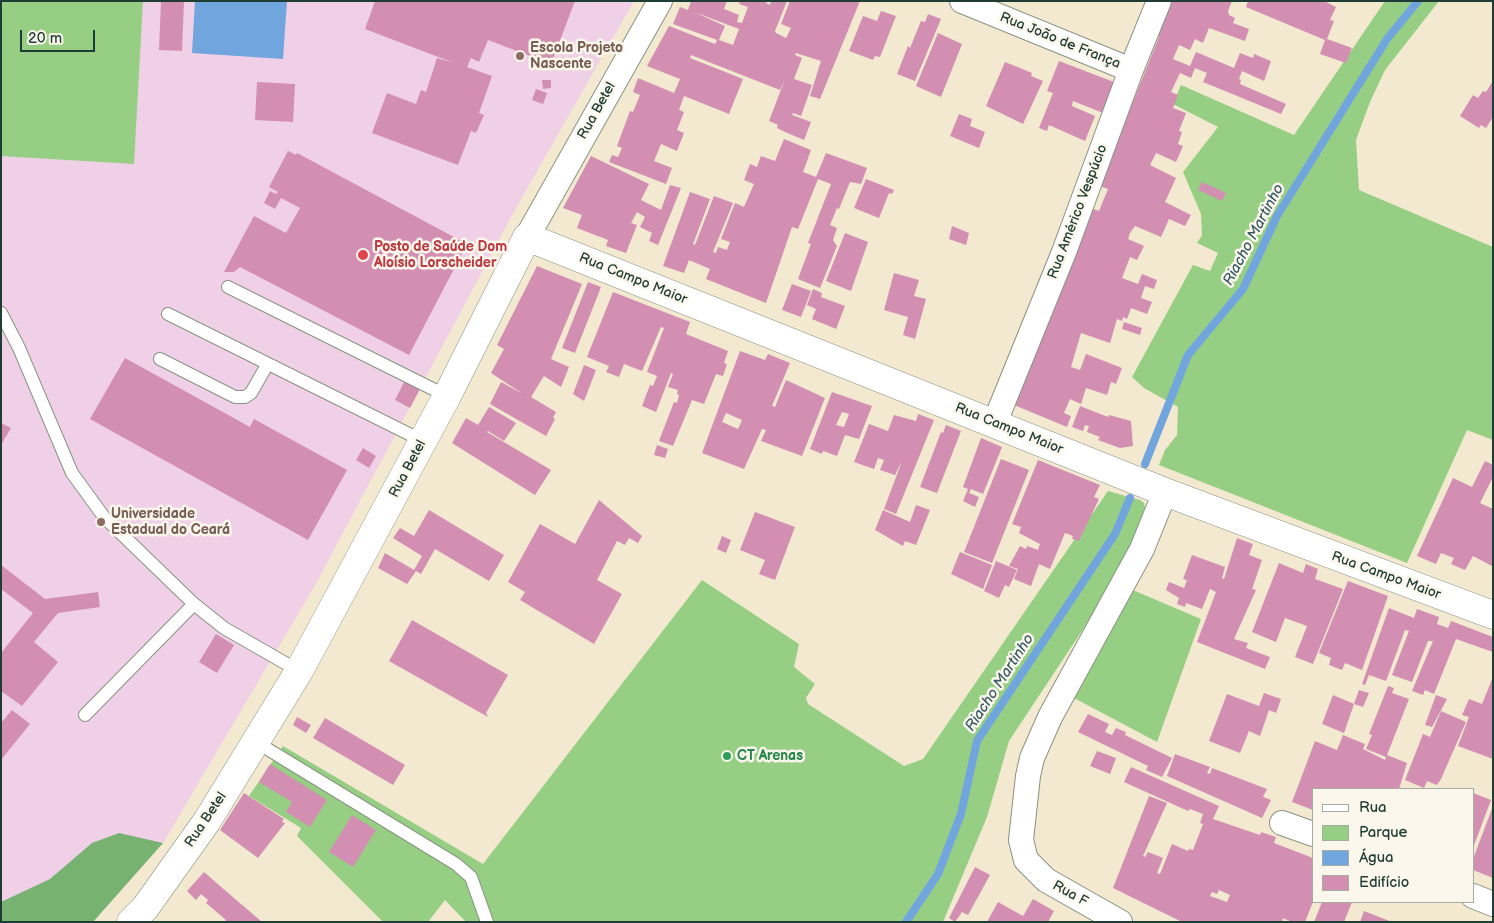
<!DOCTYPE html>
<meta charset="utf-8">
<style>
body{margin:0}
#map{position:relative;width:1494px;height:923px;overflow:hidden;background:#f3e9d1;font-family:"Balsamiq Sans",sans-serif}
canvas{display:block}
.frame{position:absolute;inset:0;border:2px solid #1f3d34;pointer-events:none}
.legend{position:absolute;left:1312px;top:788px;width:162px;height:115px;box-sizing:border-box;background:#fbf7ec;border:1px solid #a3ada2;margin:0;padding:6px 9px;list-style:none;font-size:15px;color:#1f3d34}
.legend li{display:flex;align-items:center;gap:10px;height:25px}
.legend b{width:25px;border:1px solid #a3ada2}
.scale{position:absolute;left:20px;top:30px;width:75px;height:22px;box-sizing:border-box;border:2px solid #1f3d34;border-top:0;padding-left:6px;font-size:15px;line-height:18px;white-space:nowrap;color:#1f3d34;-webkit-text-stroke:4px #fbf7ec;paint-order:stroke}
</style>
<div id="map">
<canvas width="1494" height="923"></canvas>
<div class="frame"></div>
<ul class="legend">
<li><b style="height:6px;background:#fff"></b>Rua</li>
<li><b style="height:14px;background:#96cf83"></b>Parque</li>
<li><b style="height:14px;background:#71a5dd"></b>Água</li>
<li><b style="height:14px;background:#d28fb2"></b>Edifício</li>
</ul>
<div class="scale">20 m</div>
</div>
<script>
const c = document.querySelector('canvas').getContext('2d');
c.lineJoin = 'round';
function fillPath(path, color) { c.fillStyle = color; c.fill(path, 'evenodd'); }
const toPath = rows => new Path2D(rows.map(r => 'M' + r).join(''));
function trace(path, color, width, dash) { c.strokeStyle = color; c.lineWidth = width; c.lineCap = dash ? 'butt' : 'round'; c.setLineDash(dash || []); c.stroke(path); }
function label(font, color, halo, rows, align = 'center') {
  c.font = font + ' "Balsamiq Sans",sans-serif'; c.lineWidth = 5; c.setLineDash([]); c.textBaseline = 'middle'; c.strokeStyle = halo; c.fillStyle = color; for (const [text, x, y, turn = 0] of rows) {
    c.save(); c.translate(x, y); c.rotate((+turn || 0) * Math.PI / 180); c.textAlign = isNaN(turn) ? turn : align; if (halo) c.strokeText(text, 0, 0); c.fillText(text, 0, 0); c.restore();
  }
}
fillPath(toPath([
 [1,1,634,1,516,208,314,587,163,843,93,922,1,922]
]), '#efd0e6');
fillPath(toPath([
 [1,1,143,1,134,164,1,156],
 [1385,1,1439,1,1385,70,1370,102,1356,140,1359,190,1493,247,1493,440,1467,430,1407,563,1159,465,1165,450,1177,435,1178,407,1144,388,1132,377,1193,265,1210,271,1218,253,1197,243,1202,235,1201,214,1183,172,1218,127,1173,104,1181,85,1294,135],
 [1108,491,1140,500,1144,503,1146,513,1113,584,1009,741,987,817,943,922,466,922,445,900,428,922,383,922,297,836,301,828,249,796,283,746,483,864,702,580,799,644,794,667,815,684,806,698,808,704,904,766,923,759],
 [1128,588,1201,619,1157,742,1074,698]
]), '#96cf83');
fillPath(toPath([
 [119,833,163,843,93,922,1,922,1,902,50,879,92,843]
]), '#78b271');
fillPath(toPath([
 [195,1,287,1,283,59,192,53]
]), '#71a5dd');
trace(toPath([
 [1145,464,1188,355,1243,289,1277,216,1387,39,1418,1],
 [906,922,938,874,961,814,977,741,1115,534,1130,498]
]), '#71a5dd', 8);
fillPath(toPath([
 [161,1,184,1,182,51,159,50],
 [375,1,575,1,551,64,488,40,479,62,471,58,467,67,492,76,479,113,484,115,476,133,471,131,458,165,372,133,387,93,416,104,421,90,426,92,437,58,454,63,365,29],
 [691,1,727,1,724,9,739,15,737,22,742,23,748,7,739,4,740,1,767,1,766,3,770,5,771,1,787,1,775,31,776,33,786,38,791,28,781,24,790,1,860,1,820,99,810,96,821,61,796,53,795,55,802,58,794,79,812,85,801,116,793,113,792,115,811,122,804,140,785,132,777,128,778,125,769,121,785,79,780,90,691,55,690,58,743,79,729,114,684,96,679,110,684,112,677,130,684,133,677,151,661,144,654,161,672,168,666,184,609,162,612,155,618,157,622,148,617,146,630,111,633,112,640,95,633,92,638,78,674,93,680,79,647,66,669,26,715,44,717,40,673,24,680,7,688,10],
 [694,12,739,29,733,45,719,40,725,26],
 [1170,1,1232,1,1228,11,1229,15,1235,18,1233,23,1249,29,1245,41,1209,28,1203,43,1195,39,1190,50,1179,45,1173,59,1190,66,1196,52,1234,68,1240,53,1253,58,1254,54,1271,61,1264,81,1242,71,1239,79,1241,80,1240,84,1286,104,1281,114,1203,82,1207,73,1195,68,1191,78,1180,73,1171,92,1178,95,1173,108,1186,113,1179,131,1182,132,1178,144,1183,146,1176,162,1156,153,1150,165,1176,178,1165,202,1191,215,1185,226,1169,219,1161,237,1135,226,1130,233,1128,239,1144,246,1137,260,1130,257,1122,278,1138,284,1142,274,1157,280,1154,289,1145,286,1141,298,1152,302,1147,314,1131,308,1127,319,1123,317,1122,321,1117,319,1110,343,1081,333,1071,367,1080,370,1086,354,1122,368,1116,384,1111,382,1107,395,1086,388,1081,404,1070,399,1064,413,1071,416,1067,427,1014,405,1091,208,1099,211,1108,189,1099,186,1159,37,1156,36],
 [1248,1,1324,1,1336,7,1330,20,1334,21,1327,39,1352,48,1346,63,1320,54,1325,40,1246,7],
 [881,11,896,16,880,57,875,56,873,60,849,51,863,16,877,21],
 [928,14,941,19,915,81,897,74,908,46,910,48,921,21,925,22],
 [938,33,962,44,941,97,916,86],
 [1059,61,1114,82,1103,113,1073,101,1072,106,1095,116,1085,141,1049,125,1047,131,1039,128,1053,93,1047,91],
 [1005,62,1032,73,1031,76,1043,81,1023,124,986,106],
 [542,80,551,80,551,88,543,89],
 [1493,81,1493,117,1486,128,1481,125,1479,128,1460,116,1473,95,1478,98,1483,91,1486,92],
 [257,82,295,84,293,122,255,120],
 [536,89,547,93,543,104,532,100],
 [959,114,972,119,970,126,985,132,979,148,950,136],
 [784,139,811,150,803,172,816,177,826,153,867,168,861,184,850,182,839,209,837,208,830,225,837,228,833,240,837,246,820,288,798,279,811,244,808,243,831,184,818,179,798,229,792,227,766,303,706,279,710,269,689,260,684,273,663,266,690,192,710,199,693,244,695,245,714,196,733,203,713,252,716,253,718,247,727,250,730,242,721,239,735,203,744,207,754,184,744,180,750,164,757,167,761,156,775,161],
 [288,151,296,155,297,153,467,244,409,355,240,267,234,272,224,272,254,216,286,233,300,208,281,198,275,209,264,203,270,191,276,194,278,192,269,187],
 [591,156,649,184,641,200,661,210,670,185,681,188,658,245,649,241,652,233,640,227,645,217,637,212,631,223,637,225,626,253,606,246,608,240,577,228,582,215,563,208],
 [866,179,894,190,892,194,889,193,879,218,854,208],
 [1202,182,1226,193,1222,201,1198,190],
 [952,226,969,233,966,245,949,239],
 [845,233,868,242,851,291,826,281],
 [537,266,582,284,551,359,569,367,561,387,544,376,531,397,556,412,553,418,555,419,546,436,490,404,501,382,523,394,491,373,504,349,497,345],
 [894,273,919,280,914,296,926,299,915,339,903,335,908,317,884,310],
 [588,282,601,287,575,353,562,348],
 [792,284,811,291,801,317,782,310],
 [813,289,822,293,821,297,845,306,836,329,812,319,816,309,807,305],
 [613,292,690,322,686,334,728,351,724,363,727,364,723,376,716,374,704,404,692,400,673,446,659,441,674,402,677,403,679,395,677,394,678,390,668,387,673,374,671,373,656,412,642,406,650,385,653,386,657,376,647,372,664,328,661,327,642,371,624,364,619,377,606,372,609,366,587,357],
 [1124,322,1142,328,1140,335,1122,329],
 [740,351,765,360,768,354,790,363,772,406,775,407,786,380,825,398,802,456,761,441,766,430,762,429,744,469,702,453],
 [726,413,742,420,738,429,722,422],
 [125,358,250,427,254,419,347,470,308,540,90,419],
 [584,365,596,370,584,401,573,394],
 [405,380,420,389,410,408,395,400],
 [832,392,872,406,859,439,845,435,837,456,823,451,822,454,810,449],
 [842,412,849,414,844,427,836,425],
 [1080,406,1108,417,1109,415,1131,421,1133,446,1120,448,1098,440,1100,437,1087,432,1089,426,1085,425,1083,431,1072,427],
 [489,407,516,423,504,441,488,431,487,432,551,470,535,495,452,443,466,418,478,425],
 [918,414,934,420,896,514,884,509,902,461,895,475,880,470,884,460,878,458,874,469,854,462,869,424,888,431,894,415,916,421],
 [1,423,11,428,1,445],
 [946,425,961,431,937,493,920,487,941,432,943,433],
 [981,438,1002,447,983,494,971,489,969,493,979,497,975,507,963,501,968,489,963,487],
 [657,445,668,449,665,458,654,455],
 [363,448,376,456,369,468,356,460],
 [1001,459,1029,470,992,563,964,552],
 [1038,460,1100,485,1094,497,1099,499,1079,541,1072,539,1073,536,1065,533,1050,569,1039,564,1031,586,1014,579,1018,569,1009,566,1020,546,1026,549,1027,546,1038,550,1040,544,1019,533,1021,527,1012,524],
 [1485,461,1493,465,1493,477,1480,503,1493,509,1492,566,1473,556,1465,570,1451,564,1454,558,1441,553,1436,564,1417,556,1453,478,1472,487],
 [599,500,642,536,638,543,629,538,625,545,617,541,597,580,622,594,594,644,520,600,525,592,508,582,540,524,575,544],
 [916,505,930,510,916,545,905,541,903,546,875,530,883,510,910,522],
 [429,510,504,555,489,581,435,549,421,574,416,571,407,584,378,568,385,553,414,570,422,556,393,538,400,528,414,536],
 [755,512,795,527,775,580,759,574,765,560,740,550],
 [722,536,731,540,726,553,717,549],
 [1237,538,1253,544,1249,555,1262,560,1252,589,1256,590,1234,639,1248,643,1246,648,1270,657,1265,669,1197,642,1216,592,1210,589,1202,609,1186,603,1185,607,1177,604,1179,598,1166,590,1169,582,1184,588,1187,580,1183,579,1192,555,1225,567,1222,578,1224,579],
 [960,552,992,565,983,589,951,574],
 [996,561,1017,570,1009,587,1005,585,999,598,984,591],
 [1279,563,1303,573,1306,564,1318,569,1315,579,1343,589,1313,664,1295,657,1307,626,1285,618,1276,642,1252,632],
 [1,565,45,599,98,592,100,607,58,613,34,642,58,662,22,706,1,691,1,653,33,613,1,589],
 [1348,581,1388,596,1362,670,1345,663,1342,670,1329,665,1331,658,1319,653],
 [1389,608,1414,618,1417,609,1439,617,1437,624,1448,628,1451,621,1493,637,1493,652,1456,639,1434,694,1425,690,1423,695,1412,691,1433,641,1428,641,1412,682,1392,675,1409,631,1405,630,1386,681,1369,675,1365,685,1362,684],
 [412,620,508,675,486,713,488,717,389,661],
 [216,634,234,645,217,673,199,662],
 [1493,677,1493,759,1458,746,1469,717,1462,715,1469,699,1482,704],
 [1388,686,1394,688,1392,693,1409,699,1387,755,1407,763,1399,789,1313,789,1313,810,1292,802,1315,741,1337,750,1343,735,1365,744,1363,749,1385,760,1386,757,1366,749,1372,735,1369,734],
 [1359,690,1369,693,1363,707,1354,704],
 [1264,693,1281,699,1276,713,1269,710,1260,736,1249,731,1240,753,1209,741,1227,694,1259,706],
 [1333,695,1354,704,1344,733,1322,724],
 [1436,695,1447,699,1432,727,1425,725],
 [12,710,30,724,1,760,1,723],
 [1441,711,1466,722,1441,779,1437,785,1427,781,1424,788,1405,780,1423,734,1430,737],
 [1088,714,1109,724,1105,732,1112,735,1116,728,1126,732,1125,735,1172,758,1162,777,1146,770,1148,766,1078,732],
 [297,717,311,725,306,733,293,725],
 [325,718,405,765,393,785,313,738],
 [1097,751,1116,758,1110,774,1090,766],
 [1175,754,1210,767,1207,773,1210,774,1212,768,1267,789,1263,797,1271,800,1262,818,1167,776],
 [270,764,327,800,310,827,286,812,292,802,259,782],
 [1131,767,1219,806,1213,819,1260,835,1261,832,1276,837,1274,843,1313,858,1313,902,1305,922,1292,922,1283,918,1282,922,1182,922,1113,888,1149,796,1167,803,1143,856,1145,857,1148,852,1163,858,1157,873,1160,874,1172,844,1188,851,1189,849,1193,850,1203,824,1200,823,1203,814,1190,809,1188,811,1124,782],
 [1219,890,1230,895,1227,902,1210,896,1212,892,1217,894],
 [244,793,284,819,282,822,285,823,258,858,220,830],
 [1473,793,1491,800,1473,848],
 [1493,806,1493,878,1473,870,1473,859],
 [352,815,376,830,353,867,329,852],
 [975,867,990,875,968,915,962,912,955,922,949,918],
 [204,872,220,886,262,922,224,922,226,920,206,903,208,900,201,894,196,900,187,891],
 [1033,899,1054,911,1048,922,987,922,998,902,1023,916],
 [1322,902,1352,902,1344,922,1314,922],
 [1364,911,1392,922,1360,922]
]), '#d28fb2');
const service = toPath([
 [228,287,447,396],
 [1,313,19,348,72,473,104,517,194,604,224,628,299,671],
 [168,314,423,441],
 [160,359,235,397,245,397,251,393,267,365],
 [85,715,194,604],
 [256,742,456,864,471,877,487,922]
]);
const minor = toPath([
 [962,1,1131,70],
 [527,237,660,1],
 [995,422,1064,252,1131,70,1159,1],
 [1282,823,1313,834],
 [1473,896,1493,904],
 [1120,922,1046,880,1026,860,1021,840,1028,776,1032,758,1050,717,1142,549,1165,492]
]);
const tertiary = toPath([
 [131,922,145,908,207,821,299,671,447,396,527,237,1165,492,1493,615]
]);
trace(service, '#899382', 14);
trace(minor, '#899382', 26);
trace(tertiary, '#899382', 29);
trace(service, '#fff', 12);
trace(minor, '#fff', 24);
trace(tertiary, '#fff', 28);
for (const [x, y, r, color] of [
 [520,56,5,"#8d6e63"],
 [363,255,6,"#e0444e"],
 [101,522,5,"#8d6e63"],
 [727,756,5,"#2e9e5b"]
]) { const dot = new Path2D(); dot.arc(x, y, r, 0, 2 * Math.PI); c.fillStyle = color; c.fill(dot); trace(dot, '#fbf7ec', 2); }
label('14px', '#1f3d34', '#fbf7ec', [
 ["Rua João de França",1060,41,22],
 ["Rua Betel",597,111,-61],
 ["Rua Américo Vespúcio",1078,212,-69],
 ["Rua Campo Maior",633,279,22],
 ["Rua Campo Maior",1009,429,22],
 ["Rua Betel",408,469,-62],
 ["Rua Campo Maior",1386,576,20],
 ["Rua Betel",206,820,-56],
 ["Rua F",1070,894,29]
]);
label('bold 14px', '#785e54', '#fbf7ec', [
 ["Escola Projeto",530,48],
 ["Nascente",530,64],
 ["Universidade",111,514],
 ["Estadual do Ceará",111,530]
], 'left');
label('bold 14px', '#be3a42', '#fbf7ec', [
 ["Posto de Saúde Dom",374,247],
 ["Aloísio Lorscheider",374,263]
], 'left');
label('bold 14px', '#27864d', '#fbf7ec', [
 ["CT Arenas",737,756]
], 'left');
label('italic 15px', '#385c67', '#fbf7ec', [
 ["Riacho Martinho",1254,235,-62],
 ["Riacho Martinho",1000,683,-57]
]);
</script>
